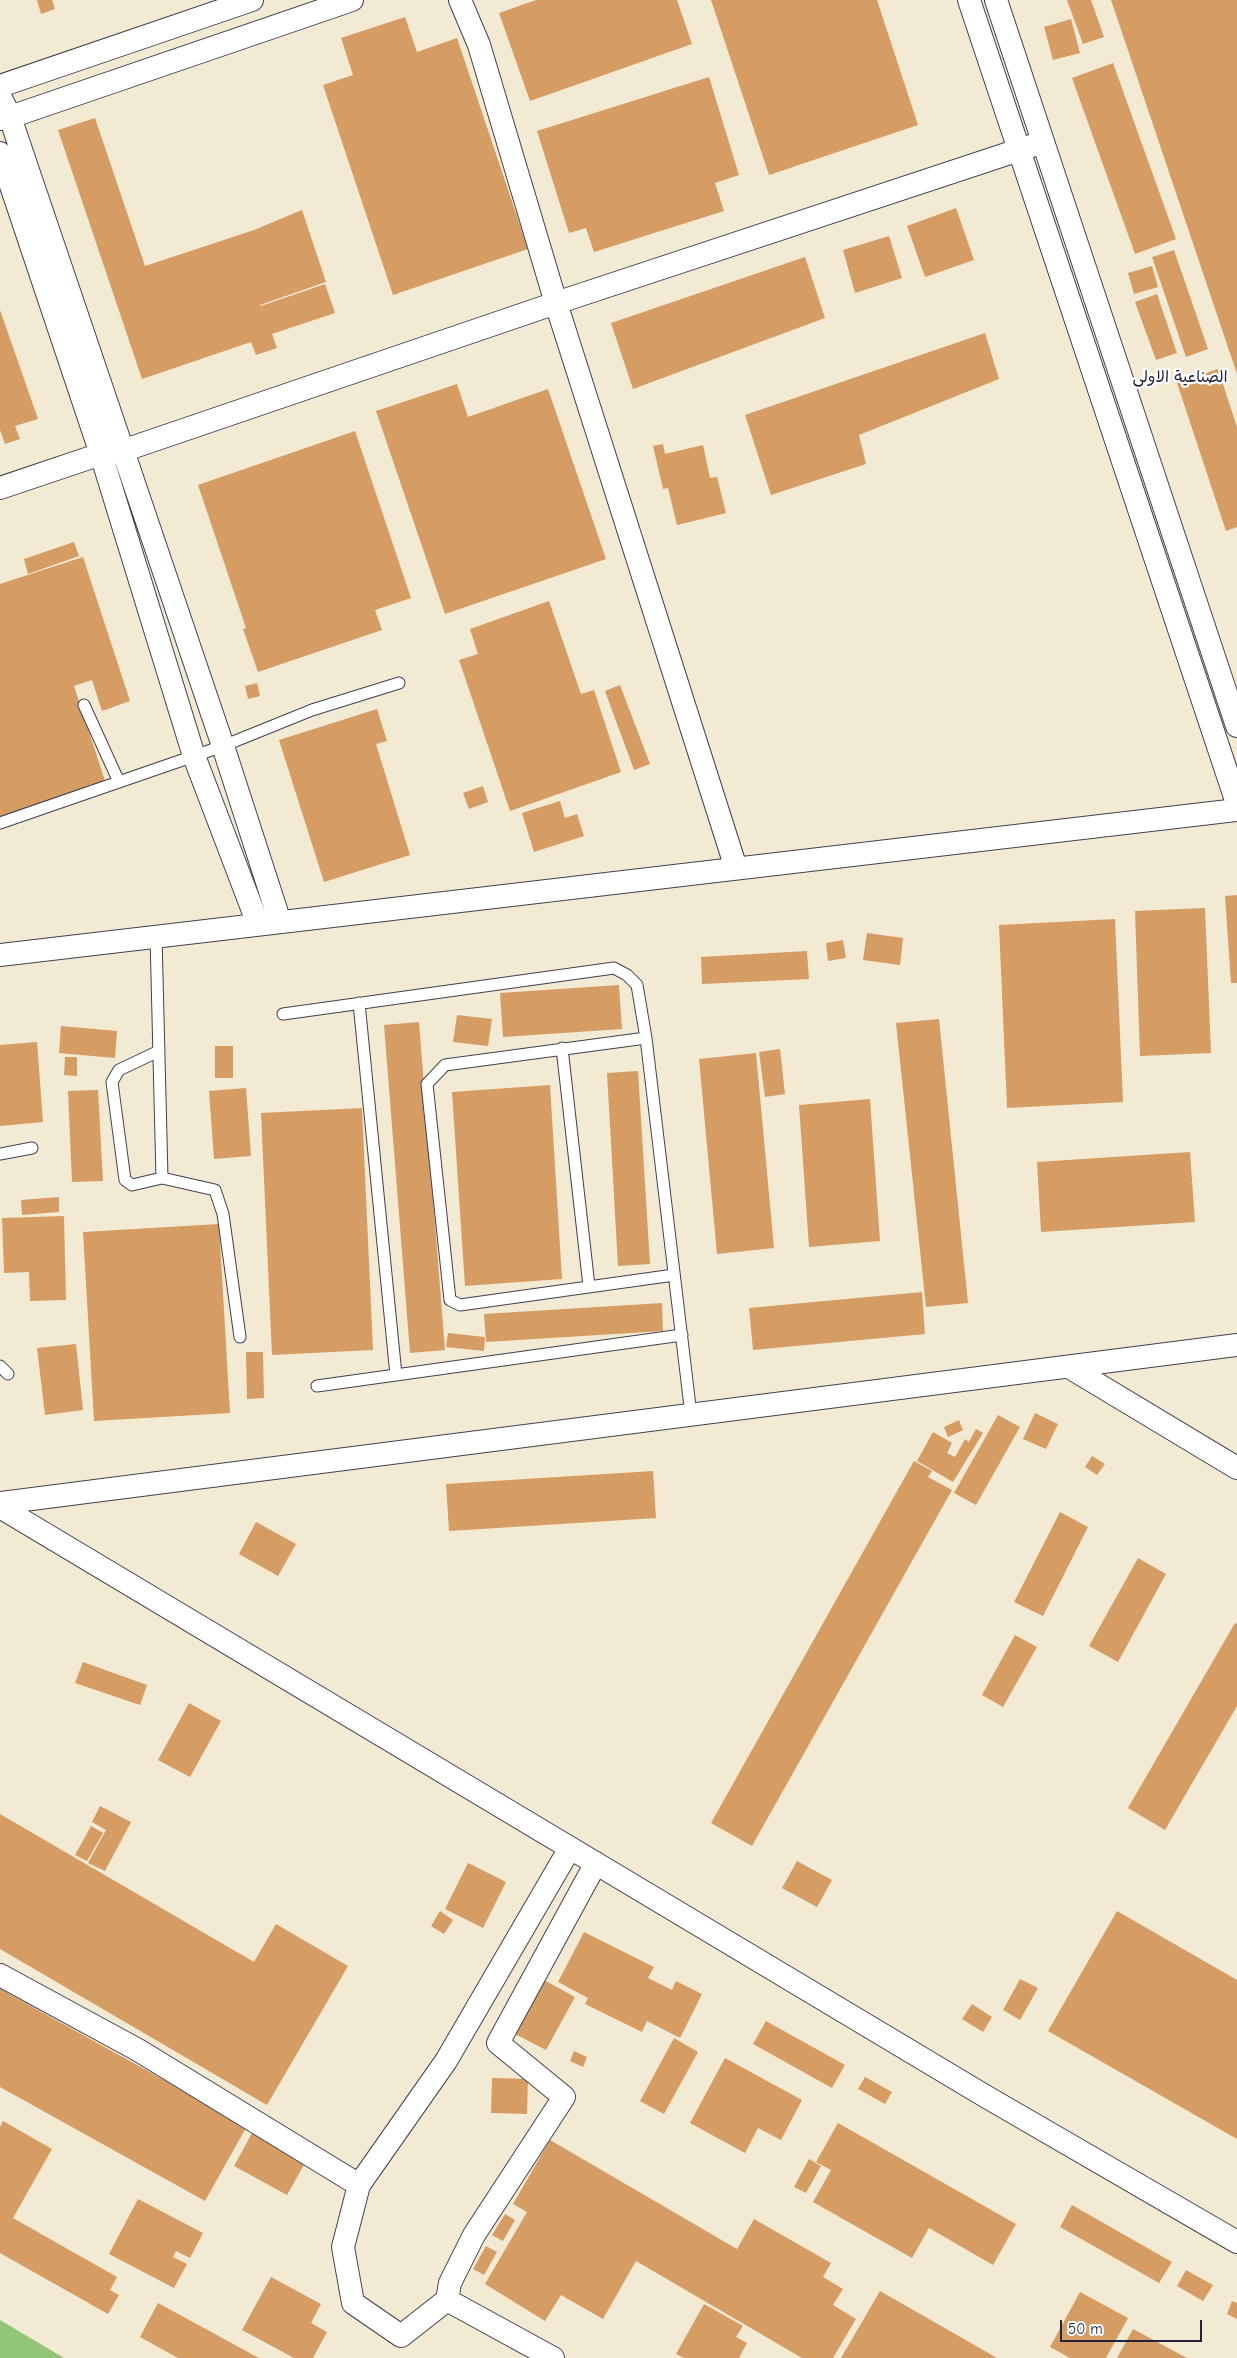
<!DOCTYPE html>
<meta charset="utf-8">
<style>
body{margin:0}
#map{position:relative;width:1237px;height:2358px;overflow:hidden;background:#f3ead3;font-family:"Comic Neue",sans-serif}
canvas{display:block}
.scale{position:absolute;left:1060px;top:2320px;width:142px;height:22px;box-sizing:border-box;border:2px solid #22223b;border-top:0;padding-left:6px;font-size:15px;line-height:18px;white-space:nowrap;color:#22223b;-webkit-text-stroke:4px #fff;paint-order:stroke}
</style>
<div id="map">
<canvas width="1237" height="2358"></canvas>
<div class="scale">50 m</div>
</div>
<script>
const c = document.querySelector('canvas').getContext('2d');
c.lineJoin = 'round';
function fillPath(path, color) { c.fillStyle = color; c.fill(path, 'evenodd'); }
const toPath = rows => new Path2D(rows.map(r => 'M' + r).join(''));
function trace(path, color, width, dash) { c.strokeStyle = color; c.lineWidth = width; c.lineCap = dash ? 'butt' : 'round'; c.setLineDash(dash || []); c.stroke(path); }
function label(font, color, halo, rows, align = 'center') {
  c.font = font + ' "Comic Neue","Playpen Sans Arabic",sans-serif'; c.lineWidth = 4.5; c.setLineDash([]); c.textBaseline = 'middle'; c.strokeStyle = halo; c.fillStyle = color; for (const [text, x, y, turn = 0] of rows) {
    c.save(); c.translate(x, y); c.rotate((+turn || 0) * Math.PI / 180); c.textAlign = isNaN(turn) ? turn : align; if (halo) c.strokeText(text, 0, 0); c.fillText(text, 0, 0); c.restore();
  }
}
fillPath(toPath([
 [0,2320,64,2358,0,2358]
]), '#92c575');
fillPath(toPath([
 [37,0,52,0,55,9,41,14],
 [536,0,677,0,692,44,530,101,499,13],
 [711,0,877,0,918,125,769,175],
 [1067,0,1091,0,1104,37,1083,44],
 [1111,0,1237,0,1237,374],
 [405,17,417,52,457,38,528,249,393,295,323,85,353,75,341,38],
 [1071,19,1080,53,1053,60,1044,27],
 [1113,63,1176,239,1135,254,1072,78],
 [709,77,739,175,715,183,724,211,594,252,586,228,569,233,537,131],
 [95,118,145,266,254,230,302,210,326,282,260,305,261,306,325,284,335,313,272,334,277,348,256,355,251,342,142,379,58,130],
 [956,208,974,260,925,277,907,226],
 [889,236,902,278,855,293,843,250],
 [1174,250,1208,349,1186,357,1152,257],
 [805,257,825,318,633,389,611,323],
 [1152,266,1158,287,1134,294,1128,273],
 [1157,294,1177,353,1156,360,1135,302],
 [0,310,38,419,15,426,20,439,5,444,0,430],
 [985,333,999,379,859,435,866,464,771,495,745,415],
 [1218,369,1237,427,1237,527,1226,531,1177,383],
 [457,384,468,417,548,389,606,559,445,614,376,411],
 [355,431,411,598,375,610,382,630,258,672,243,629,246,628,198,485],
 [663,444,665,454,703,445,710,478,717,477,726,513,677,525,668,488,663,489,653,446],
 [74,542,79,556,28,574,24,559],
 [83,557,130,701,102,711,92,680,74,686,106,784,0,820,0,584],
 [549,601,581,694,594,690,621,772,510,811,459,660,478,654,470,629],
 [257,683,260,696,248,699,245,686],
 [620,685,650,764,634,770,605,691],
 [377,709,387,741,376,744,410,855,324,882,279,740],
 [483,786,488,802,469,809,463,793],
 [560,801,565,818,577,814,584,836,534,852,522,813],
 [1237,895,1237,983,1231,983,1225,896],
 [1205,908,1211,1053,1140,1056,1135,911],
 [1115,919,1123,1102,1007,1108,999,925],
 [867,933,903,938,900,965,863,960],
 [843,940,846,958,828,961,826,943],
 [807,951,809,979,702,984,701,957],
 [619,985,622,1029,503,1037,500,993],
 [457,1015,492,1019,488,1046,453,1042],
 [939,1019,968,1303,926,1307,896,1023],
 [419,1022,445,1350,410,1353,384,1025],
 [61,1026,117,1031,115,1058,59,1053],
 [37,1042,43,1122,0,1126,0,1045],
 [215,1046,233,1046,233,1078,215,1078],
 [780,1049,785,1094,765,1097,759,1052],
 [756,1053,774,1248,717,1254,699,1059],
 [65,1057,77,1057,77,1076,64,1075],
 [638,1071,650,1264,618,1266,607,1073],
 [550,1085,562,1279,465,1286,452,1092],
 [246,1088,251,1156,214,1159,209,1091],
 [98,1090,103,1181,72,1182,68,1091],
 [870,1099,880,1241,809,1247,799,1105],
 [362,1108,373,1350,272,1355,261,1113],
 [1190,1152,1195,1222,1041,1232,1037,1162],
 [59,1197,59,1212,22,1215,21,1200],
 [64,1216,66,1300,30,1301,29,1272,4,1273,2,1218],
 [219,1224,230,1413,94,1421,83,1232],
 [922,1292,925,1334,753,1350,749,1308],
 [662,1303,663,1331,486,1342,484,1314],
 [448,1333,485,1337,484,1351,446,1347],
 [76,1344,83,1410,45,1415,37,1348],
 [246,1352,263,1352,264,1398,247,1399],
 [1035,1413,1058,1424,1046,1449,1023,1439],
 [998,1415,1020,1427,976,1505,954,1493],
 [959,1420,963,1430,948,1437,944,1427],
 [976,1429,983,1433,953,1482,917,1461,933,1432,952,1443,947,1453,955,1457,965,1439,969,1442],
 [1092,1456,1105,1464,1097,1475,1085,1467],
 [914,1461,932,1471,928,1477,952,1490,752,1846,711,1823],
 [653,1471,656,1518,449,1531,446,1484],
 [1060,1512,1088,1527,1043,1616,1014,1602],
 [256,1522,296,1544,278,1576,239,1554],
 [1138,1558,1166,1574,1118,1662,1089,1646],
 [1235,1623,1237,1624,1237,1706,1165,1830,1128,1808],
 [1015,1635,1037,1647,1003,1707,982,1695],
 [83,1662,147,1685,140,1705,75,1683],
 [189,1703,221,1721,190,1777,158,1760],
 [100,1806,131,1822,105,1871,88,1863,106,1830,92,1822],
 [0,1814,254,1962,276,1924,348,1966,267,2105,0,1949],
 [91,1826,103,1833,87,1861,75,1855],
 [797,1861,832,1880,817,1907,782,1888],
 [468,1863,506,1882,483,1928,445,1909],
 [440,1911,453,1920,444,1934,431,1926],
 [1117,1911,1237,1980,1237,2139,1048,2031],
 [584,1932,654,1967,648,1978,672,1990,676,1981,702,1994,680,2038,647,2021,642,2032,585,2004,588,1998,558,1982],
 [1020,1979,1038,1988,1020,2020,1003,2010],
 [544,1980,575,1997,546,2050,515,2034],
 [0,1989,247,2126,205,2201,0,2087],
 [972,2004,992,2017,983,2032,962,2019],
 [766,2021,845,2065,832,2088,753,2044],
 [674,2038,698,2052,664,2114,640,2101],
 [574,2051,587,2057,583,2067,570,2061],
 [725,2058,802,2100,781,2140,758,2128,745,2153,690,2123],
 [865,2077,892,2092,885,2104,858,2089],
 [492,2078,528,2079,527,2114,491,2113],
 [3,2121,52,2149,13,2218,117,2277,110,2290,119,2295,108,2314,0,2253,0,2127],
 [838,2123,1016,2224,993,2265,929,2228,912,2258,813,2202,831,2170,816,2162],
 [252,2133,305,2163,287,2195,234,2166],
 [550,2140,737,2249,754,2219,831,2263,823,2277,843,2289,833,2305,856,2319,833,2358,802,2358,636,2261,603,2319,561,2295,545,2321,485,2284,527,2212,513,2204],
 [809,2159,821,2166,806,2193,794,2187],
 [138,2199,203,2233,190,2258,176,2251,173,2257,187,2264,174,2288,109,2254],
 [1072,2205,1172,2262,1159,2283,1060,2227],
 [505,2214,515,2220,503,2241,492,2235],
 [486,2246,497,2252,484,2275,473,2269],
 [1186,2270,1213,2285,1203,2301,1177,2286],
 [271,2277,321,2304,311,2323,327,2332,313,2358,294,2358,242,2330],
 [880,2291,997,2358,841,2358],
 [1080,2292,1128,2318,1106,2358,1070,2358,1050,2347],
 [1232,2301,1237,2303,1237,2319,1227,2314],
 [158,2303,259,2358,178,2358,140,2337],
 [704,2304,743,2326,736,2337,747,2343,739,2358,684,2358,676,2354],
 [1133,2329,1187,2358,1117,2358]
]), '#d59c64');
const service = toPath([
 [84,705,119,782],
 [0,823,223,746,312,710,399,683],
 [156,936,162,1178,215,1190,223,1214,240,1337],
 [359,1003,396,1375],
 [283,1014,614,968,627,975,637,985,646,1038],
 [562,1048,589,1286],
 [159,1051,119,1070,112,1082,125,1180,132,1185,162,1178],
 [0,1154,32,1148],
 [674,1275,460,1305,450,1300,427,1084,445,1065,646,1038,691,1415],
 [0,1366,8,1374],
 [317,1386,682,1335]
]);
const minor = toPath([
 [460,0,479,45,556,303,736,868],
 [969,0,1237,803],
 [996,0,1237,726],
 [0,86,252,0],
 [0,96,10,117,223,746,280,922],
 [0,119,10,117,352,0],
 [0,153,101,454,194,756,258,924],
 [0,488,101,454,122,451,556,303,1043,142],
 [0,955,1237,810],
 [1069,1367,1237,1468],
 [0,1503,1237,1345],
 [0,1507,985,2096,1237,2242],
 [570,1848,446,2061,359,2185,343,2247,353,2303,401,2336,447,2300,450,2283,474,2235,564,2097,498,2043,596,1863],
 [0,1975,138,2050,359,2185],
 [447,2300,553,2358]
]);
trace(service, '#414052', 13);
trace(minor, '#414052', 24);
trace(service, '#fff', 11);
trace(minor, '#fff', 22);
label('16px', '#22223b', '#fff', [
 ["الصناعية الاولى",1180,377]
]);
</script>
